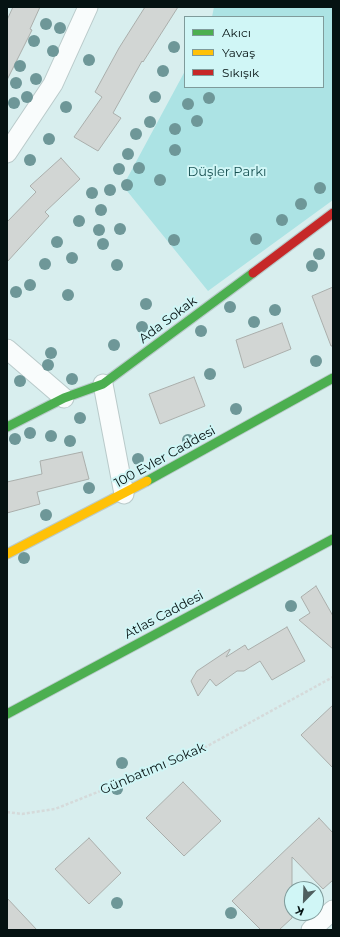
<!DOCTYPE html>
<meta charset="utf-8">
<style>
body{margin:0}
#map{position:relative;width:340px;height:937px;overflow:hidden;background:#d8eeee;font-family:Montserrat,sans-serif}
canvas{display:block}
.frame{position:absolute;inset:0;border:8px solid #051212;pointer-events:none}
.legend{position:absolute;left:184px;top:16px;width:140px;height:72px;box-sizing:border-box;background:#d0f6f6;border:1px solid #7f9b9b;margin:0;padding:5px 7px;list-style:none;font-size:12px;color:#051212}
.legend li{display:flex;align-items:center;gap:8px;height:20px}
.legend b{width:20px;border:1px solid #7f9b9b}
.north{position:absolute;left:284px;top:881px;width:40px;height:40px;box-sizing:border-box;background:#d0f6f6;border:1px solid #7f9b9b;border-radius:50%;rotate:203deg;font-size:11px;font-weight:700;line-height:16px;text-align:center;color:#051212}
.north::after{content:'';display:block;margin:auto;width:14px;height:18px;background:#4f5f5f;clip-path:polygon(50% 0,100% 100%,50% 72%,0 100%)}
</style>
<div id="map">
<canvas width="340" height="937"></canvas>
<div class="frame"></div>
<ul class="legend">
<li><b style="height:5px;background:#4caf50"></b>Akıcı</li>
<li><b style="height:5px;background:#ffc107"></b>Yavaş</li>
<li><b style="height:5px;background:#c62828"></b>Sıkışık</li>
</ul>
<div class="north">K</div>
</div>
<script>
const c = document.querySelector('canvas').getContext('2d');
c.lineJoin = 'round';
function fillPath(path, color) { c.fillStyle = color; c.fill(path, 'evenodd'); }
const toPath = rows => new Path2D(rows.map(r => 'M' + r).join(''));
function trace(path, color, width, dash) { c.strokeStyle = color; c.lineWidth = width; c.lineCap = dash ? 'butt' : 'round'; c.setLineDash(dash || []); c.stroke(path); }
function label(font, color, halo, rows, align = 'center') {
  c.font = font + ' Montserrat,sans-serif'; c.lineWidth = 4; c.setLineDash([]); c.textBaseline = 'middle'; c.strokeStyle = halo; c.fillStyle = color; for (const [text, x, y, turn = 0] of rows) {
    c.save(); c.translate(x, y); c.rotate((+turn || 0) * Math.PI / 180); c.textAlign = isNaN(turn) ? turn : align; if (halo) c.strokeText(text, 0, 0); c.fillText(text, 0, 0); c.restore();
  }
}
fillPath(toPath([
 [214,7,333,7,333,200,208,291,123,186,185,71,185,87,323,87,323,17,212,17]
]), '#ace3e4');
const building = toPath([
 [13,7,40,7,30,29,32,30,7,80,7,20,13,7],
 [145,7,178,7,143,62,142,61,113,113,121,118,98,151,74,137,102,97,95,92,119,48,145,7],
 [61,158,80,179,45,212,49,216,7,262,7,222,36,192,30,186,61,158],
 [333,287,333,346,331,346,312,296,333,287],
 [282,323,291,349,244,368,236,340,282,323],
 [194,377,205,406,160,424,149,394,194,377],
 [82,452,89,479,37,492,40,504,7,513,7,482,42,474,40,461,82,452],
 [316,586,333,616,333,649,299,620,310,613,301,597,316,586],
 [287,627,305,661,272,680,260,661,244,671,237,671,216,686,210,679,198,696,191,681,197,671,230,649,230,650,226,657,245,645,248,650,287,627],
 [333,705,333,768,301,735,333,705],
 [183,782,221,821,184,856,146,818,183,782],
 [319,818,333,833,333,880,323,889,292,857,292,918,279,930,261,930,232,901,319,818],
 [89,838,121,873,89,904,55,869,89,838],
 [7,898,37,930,7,930,7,898]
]);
fillPath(building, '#d2d6d4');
trace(building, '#aaaeab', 1);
const street = toPath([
 [7,153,53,84,88,7],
 [7,349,64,398],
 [103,384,124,494],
 [311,930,333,910]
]);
const fast = toPath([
 [7,427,64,398,103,384,253,273],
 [147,481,333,378],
 [7,714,333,539]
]);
const slow = toPath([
 [7,554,147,481]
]);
const jam = toPath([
 [253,273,333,213]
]);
trace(street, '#b9caca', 21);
trace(fast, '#b9caca', 11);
trace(slow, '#b9caca', 11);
trace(jam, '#b9caca', 11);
trace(toPath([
 [7,812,22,814,55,809,191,755,333,677]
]), '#d5dada', 2.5, [3, 2]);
trace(street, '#f9fcfc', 19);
trace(fast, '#4caf50', 9);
trace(slow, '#ffc107', 9);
trace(jam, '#c62828', 9);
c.fillStyle = '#6e9798';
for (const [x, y] of [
 [46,24],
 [60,28],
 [34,41],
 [174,47],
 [53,51],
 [89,60],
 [20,66],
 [163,71],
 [36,79],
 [16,83],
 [27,97],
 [155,97],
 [209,98],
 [14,103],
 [188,104],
 [66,107],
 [197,121],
 [150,122],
 [175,129],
 [136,134],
 [49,139],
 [175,150],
 [128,154],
 [30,160],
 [139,168],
 [119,169],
 [160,180],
 [127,185],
 [320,188],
 [110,190],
 [92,193],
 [301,204],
 [101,210],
 [282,220],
 [79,221],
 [120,229],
 [99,230],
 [256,239],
 [174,240],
 [57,242],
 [103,244],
 [319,254],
 [72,258],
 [45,264],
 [117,265],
 [312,266],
 [30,285],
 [16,292],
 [68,295],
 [146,304],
 [230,307],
 [275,310],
 [254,322],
 [142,327],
 [201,331],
 [114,345],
 [51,353],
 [316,361],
 [48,365],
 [210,374],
 [72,379],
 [20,381],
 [236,409],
 [80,418],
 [30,433],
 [51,436],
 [15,439],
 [188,440],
 [70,441],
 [138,459],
 [89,488],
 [46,515],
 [24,558],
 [291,606],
 [122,763],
 [117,789],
 [117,903],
 [231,913]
]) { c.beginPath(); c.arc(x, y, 6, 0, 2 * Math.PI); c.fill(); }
label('13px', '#175051', '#d0f6f6', [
 ["Düşler Parkı",227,172]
]);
label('13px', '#051212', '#d0f6f6', [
 ["Ada Sokak",168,320,-37],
 ["100 Evler Caddesi",165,457,-29],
 ["Atlas Caddesi",164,615,-28],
 ["Günbatımı Sokak",153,769,-23]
]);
</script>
